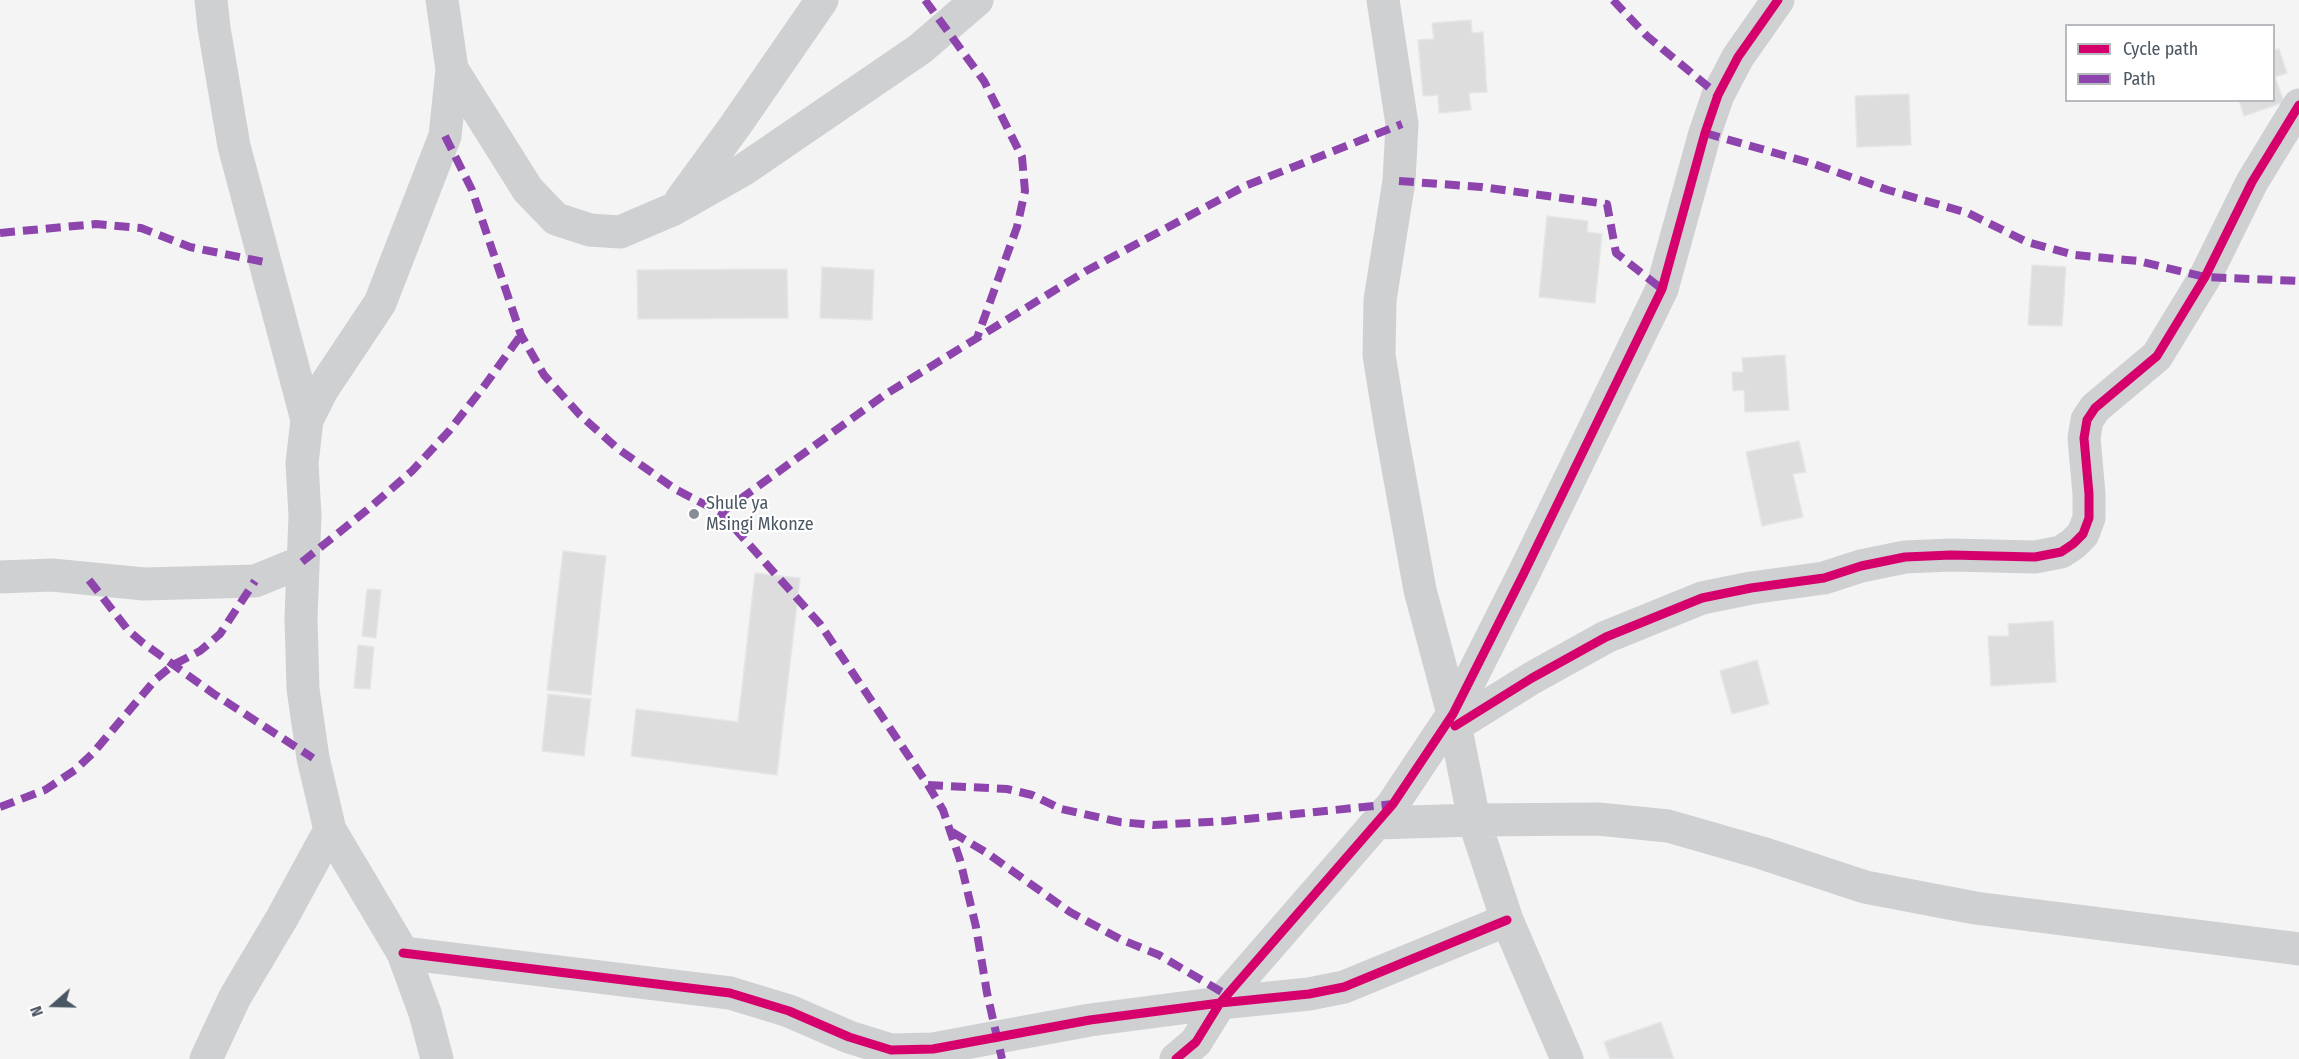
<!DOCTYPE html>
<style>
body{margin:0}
#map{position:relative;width:2299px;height:1059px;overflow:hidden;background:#f4f4f4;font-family:"Fira Sans Condensed",sans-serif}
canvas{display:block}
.legend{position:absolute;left:2065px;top:24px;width:210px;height:78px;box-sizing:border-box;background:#fff;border:2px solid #b7bbc0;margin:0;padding:8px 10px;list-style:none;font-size:18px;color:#4a5661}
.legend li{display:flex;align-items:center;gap:12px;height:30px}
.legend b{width:30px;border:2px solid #b7bbc0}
.north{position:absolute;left:24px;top:975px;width:60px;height:60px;-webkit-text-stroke:4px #fff;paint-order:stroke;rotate:250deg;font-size:16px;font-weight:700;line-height:24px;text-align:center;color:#4a5661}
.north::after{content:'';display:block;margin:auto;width:21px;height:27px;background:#4a5661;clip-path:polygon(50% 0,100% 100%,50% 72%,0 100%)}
</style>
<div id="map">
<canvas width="2299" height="1059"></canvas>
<ul class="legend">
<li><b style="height:8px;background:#d6006c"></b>Cycle path</li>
<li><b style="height:8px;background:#8e44ad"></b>Path</li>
</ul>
<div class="north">N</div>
</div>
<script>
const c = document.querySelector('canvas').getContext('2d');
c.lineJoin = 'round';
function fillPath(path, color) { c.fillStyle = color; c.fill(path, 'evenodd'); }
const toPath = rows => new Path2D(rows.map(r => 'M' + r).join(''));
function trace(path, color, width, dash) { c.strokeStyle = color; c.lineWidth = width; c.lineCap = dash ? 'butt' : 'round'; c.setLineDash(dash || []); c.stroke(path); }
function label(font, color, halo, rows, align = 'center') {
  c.font = font + ' "Fira Sans Condensed",sans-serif'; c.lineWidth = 4.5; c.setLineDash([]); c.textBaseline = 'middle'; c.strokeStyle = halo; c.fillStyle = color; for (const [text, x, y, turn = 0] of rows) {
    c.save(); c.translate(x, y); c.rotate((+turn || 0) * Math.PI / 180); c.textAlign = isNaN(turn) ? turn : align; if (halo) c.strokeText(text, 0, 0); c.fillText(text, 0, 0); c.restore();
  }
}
const building = toPath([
 [1471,20,1472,33,1483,32,1487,92,1469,93,1471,110,1439,113,1438,95,1423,96,1418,40,1434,39,1432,23,1471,20],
 [2279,49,2287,73,2275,77,2284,102,2244,116,2239,100,2274,100,2274,50,2279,49],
 [1909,94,1911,145,1857,147,1855,96,1909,94],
 [1547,216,1588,221,1587,232,1602,234,1595,303,1539,297,1547,216],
 [2032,265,2066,267,2062,326,2028,325,2032,265],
 [822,267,874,270,872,320,820,318,822,267],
 [787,269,788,318,638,319,637,270,787,269],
 [1785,355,1789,410,1745,412,1744,390,1733,391,1732,372,1743,372,1742,358,1785,355],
 [1799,441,1806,472,1793,474,1803,517,1762,526,1746,452,1799,441],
 [563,551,606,556,591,695,547,690,563,551],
 [755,573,800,578,777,775,631,756,636,709,738,722,755,573],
 [367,589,381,590,376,638,362,636,367,589],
 [2053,621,2056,682,1991,686,1988,636,2009,636,2008,624,2053,621],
 [358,645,374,647,370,689,354,688,358,645],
 [1757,660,1769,704,1732,714,1720,671,1757,660],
 [548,694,591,699,584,756,542,751,548,694],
 [1661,1022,1674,1059,1610,1059,1604,1042,1661,1022]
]);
fillPath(building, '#ddddde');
trace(building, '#e5e6e7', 1.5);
trace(toPath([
 [211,0,214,28,234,146,307,420],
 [1383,0,1402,124,1399,181,1380,300,1379,355,1391,429,1420,590,1453,714,1474,820,1507,920,1567,1059],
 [452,69,528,190,556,219,590,230,620,232,674,209,743,170,920,49,977,0],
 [681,200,735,126,822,0],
 [0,577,52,575,144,584,255,581,302,562],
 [1455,726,1532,678,1606,637,1702,598,1751,588,1824,578,1861,566,1905,557,1951,555,2035,557,2061,552,2073,544,2083,534,2089,518,2089,494,2084,438,2087,420,2095,408,2157,356,2205,277,2252,182,2299,105],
 [1377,823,1474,820,1598,819,1668,826,1762,853,1865,887,1975,908,2299,949],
 [403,953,730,993,789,1011,849,1037,891,1050,933,1049,1090,1020,1220,1003,1309,994,1344,987,1507,920],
 [206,1059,235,997,282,918,330,830],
 [437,1059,425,1013,403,953,330,830,313,758,303,689,301,618,305,516,302,463,307,420,322,390,380,303,445,136,452,69,442,0],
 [1176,1059,1196,1042,1220,1003,1393,804,1453,714,1523,575,1662,289,1705,133,1718,95,1738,57,1778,0]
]), '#ced0d2', 33);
trace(toPath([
 [925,0,984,81,1022,157,1025,191,1017,227,977,338],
 [1613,0,1647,36,1718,95],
 [1705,133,1814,164,1888,190,1968,213,2027,242,2075,255,2138,261,2205,277,2299,281],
 [445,136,472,190,521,335,544,375,580,415,617,448,675,489,721,513,820,624,928,785,943,810,960,860,976,927,987,993,1002,1059],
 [1399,181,1481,187,1607,204,1616,253,1662,289],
 [0,233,96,224,141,228,190,247,264,262],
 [721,513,886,394,1086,271,1245,186,1402,124],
 [302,562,367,510,412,471,449,431,485,385,521,335],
 [89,580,128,630,143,643,214,694,313,758],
 [928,785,1007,789,1032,795,1061,809,1120,822,1153,825,1227,821,1393,804],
 [0,807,45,790,75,770,93,753,156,679,173,665,200,651,220,634,255,581],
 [952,832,987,853,1070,912,1120,939,1159,955,1227,995]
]), '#8e44ad', 8, [15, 8]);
trace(toPath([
 [1455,726,1532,678,1606,637,1702,598,1751,588,1824,578,1861,566,1905,557,1951,555,2035,557,2061,552,2073,544,2083,534,2089,518,2089,494,2084,438,2087,420,2095,408,2157,356,2205,277,2252,182,2299,105],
 [403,953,730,993,789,1011,849,1037,891,1050,933,1049,1090,1020,1220,1003,1309,994,1344,987,1507,920],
 [1176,1059,1196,1042,1220,1003,1393,804,1453,714,1523,575,1662,289,1705,133,1718,95,1738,57,1778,0]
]), '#d6006c', 9);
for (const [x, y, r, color] of [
 [694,514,6,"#868d94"]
]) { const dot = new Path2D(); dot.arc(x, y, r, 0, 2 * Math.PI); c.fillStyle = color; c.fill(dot); trace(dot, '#fff', 2); }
label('18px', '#4a5661', '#fff', [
 ["Shule ya",706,504],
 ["Msingi Mkonze",706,525]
], 'left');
</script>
